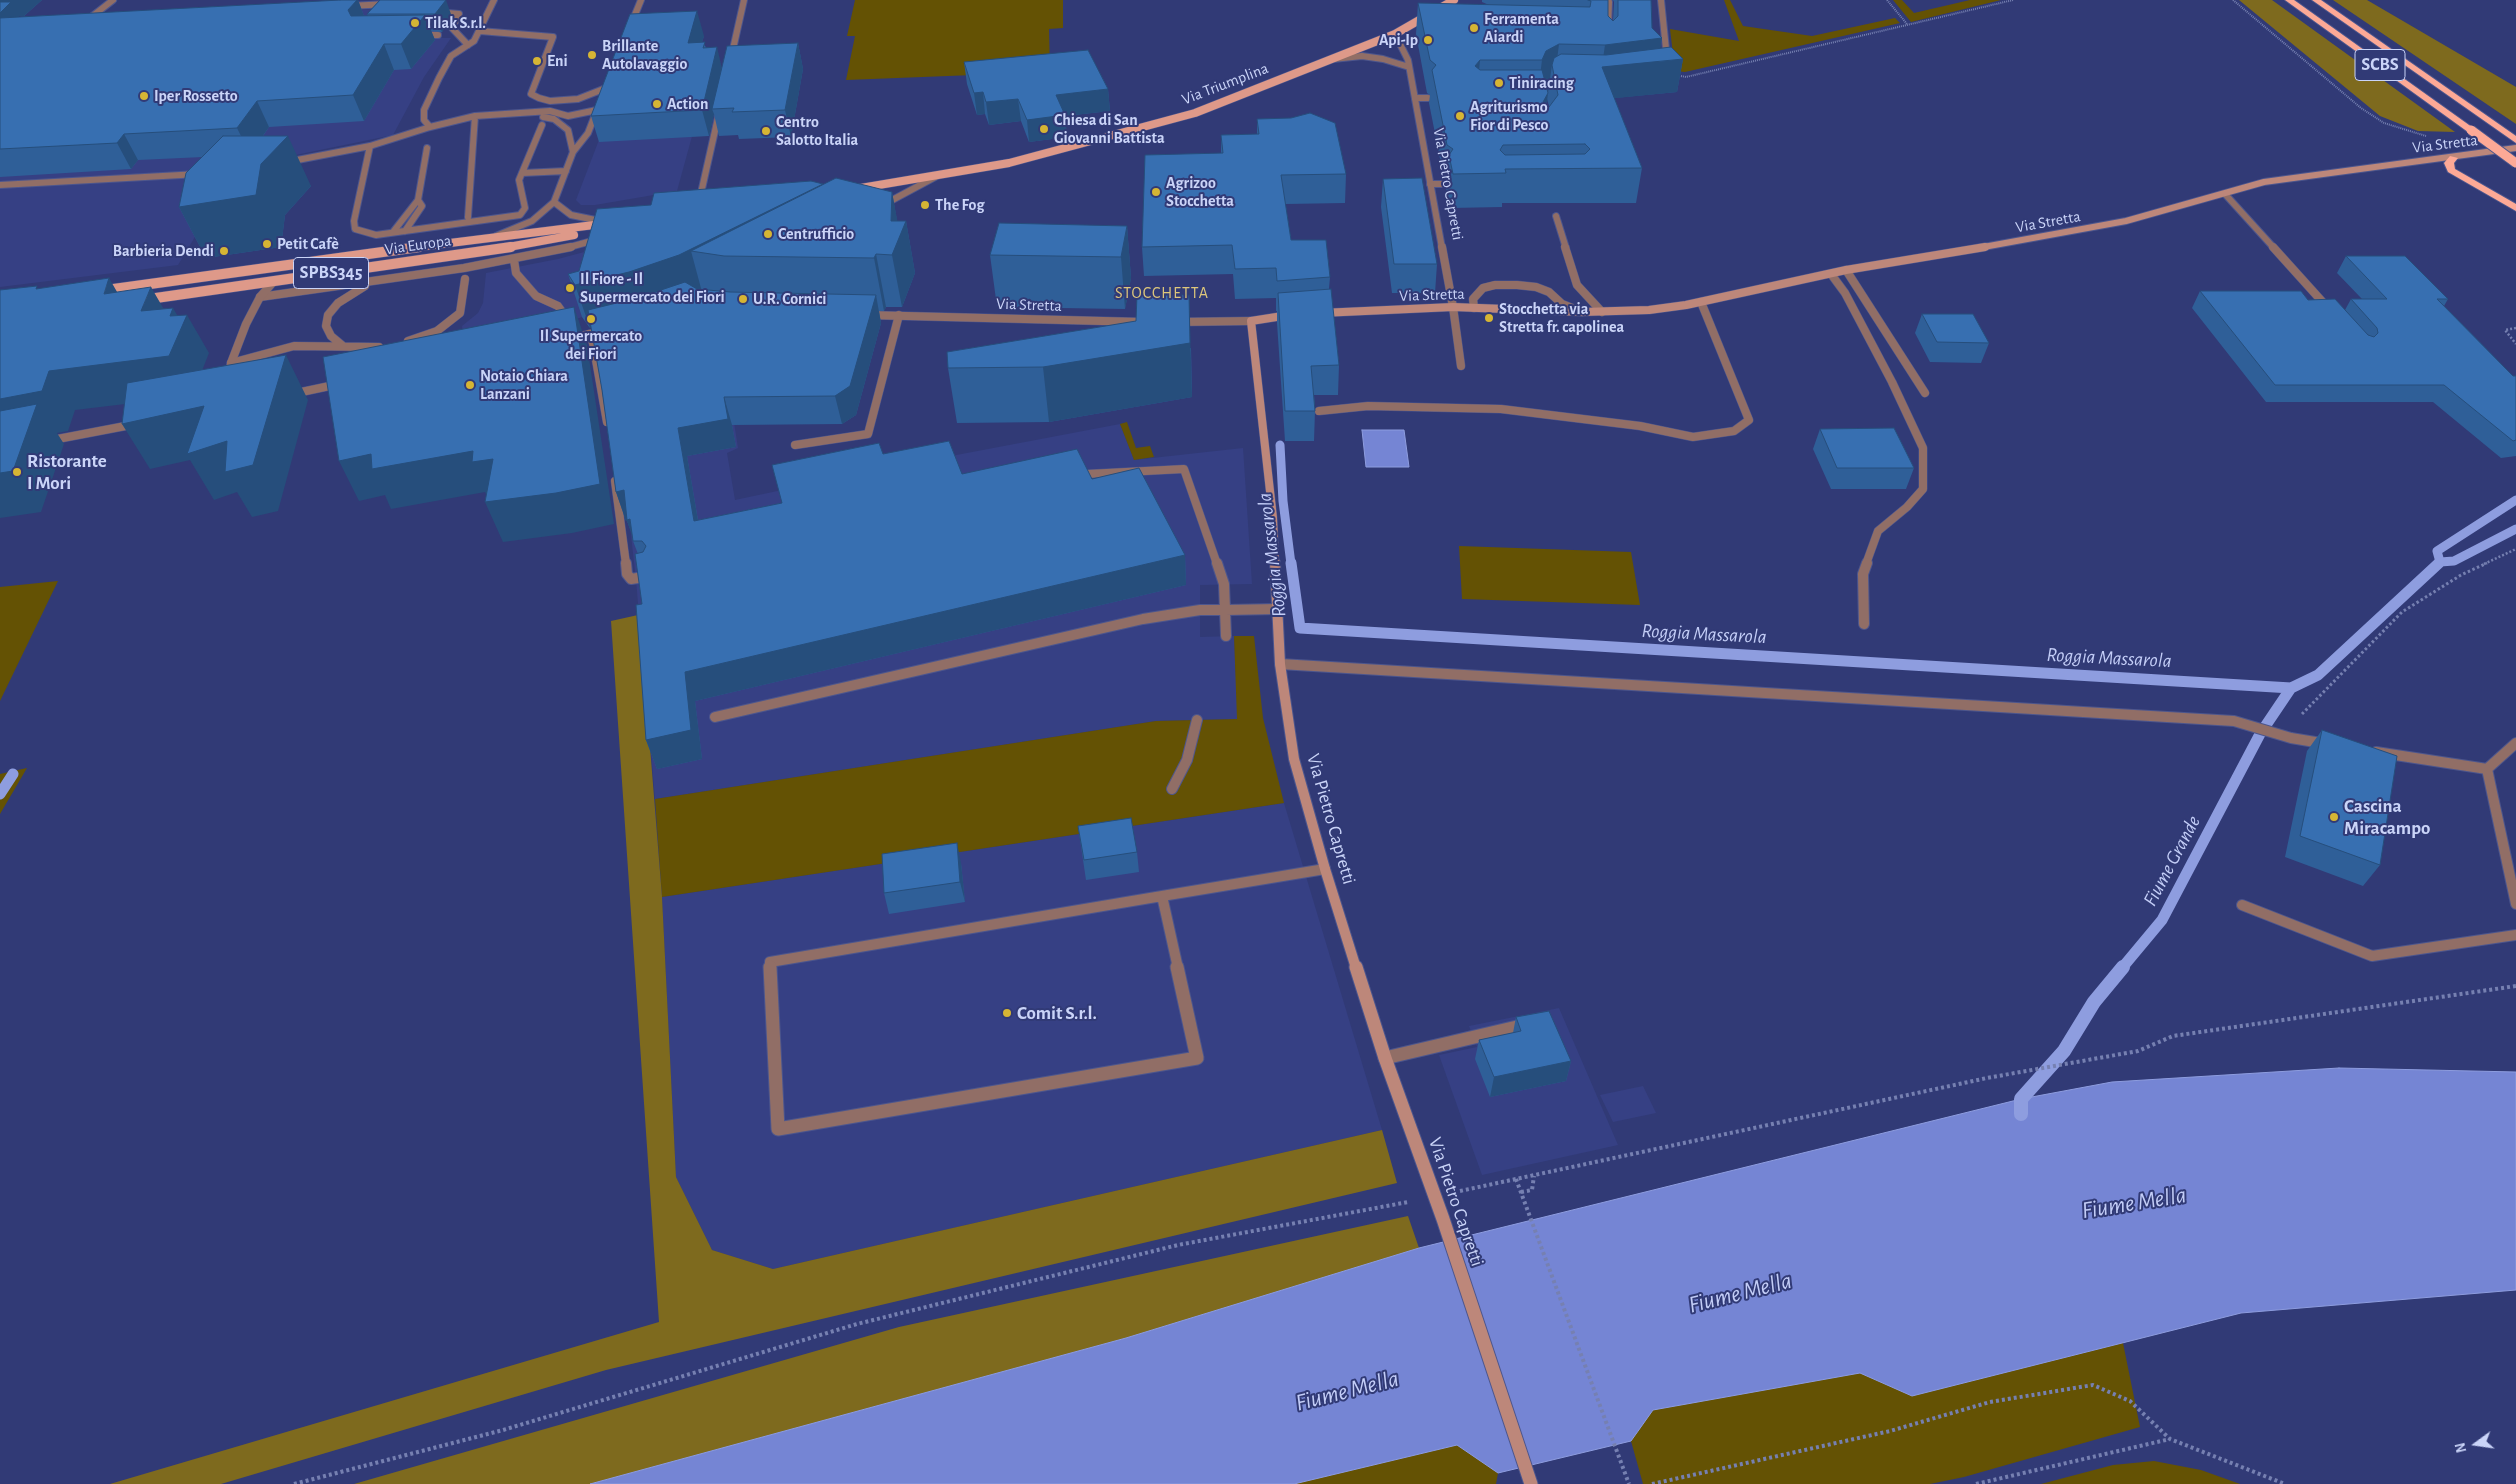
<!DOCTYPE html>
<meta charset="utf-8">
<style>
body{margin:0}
#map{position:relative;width:2516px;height:1484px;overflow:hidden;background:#313a76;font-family:"Alegreya Sans",sans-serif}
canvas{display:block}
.north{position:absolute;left:2451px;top:1419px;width:50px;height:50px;-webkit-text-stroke:4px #313a76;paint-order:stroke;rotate:256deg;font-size:14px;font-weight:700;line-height:20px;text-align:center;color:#cad4f8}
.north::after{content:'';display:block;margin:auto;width:18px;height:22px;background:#cad4f8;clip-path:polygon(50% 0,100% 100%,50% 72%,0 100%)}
</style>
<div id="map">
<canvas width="2516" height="1484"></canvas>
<div class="north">N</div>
</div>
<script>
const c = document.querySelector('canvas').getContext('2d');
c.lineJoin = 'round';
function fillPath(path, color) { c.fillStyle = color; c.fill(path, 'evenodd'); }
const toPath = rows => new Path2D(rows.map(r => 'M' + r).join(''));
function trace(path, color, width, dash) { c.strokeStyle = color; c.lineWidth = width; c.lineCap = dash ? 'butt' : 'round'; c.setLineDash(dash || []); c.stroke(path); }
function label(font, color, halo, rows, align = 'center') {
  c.font = font + ' "Alegreya Sans",sans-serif'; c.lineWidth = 4; c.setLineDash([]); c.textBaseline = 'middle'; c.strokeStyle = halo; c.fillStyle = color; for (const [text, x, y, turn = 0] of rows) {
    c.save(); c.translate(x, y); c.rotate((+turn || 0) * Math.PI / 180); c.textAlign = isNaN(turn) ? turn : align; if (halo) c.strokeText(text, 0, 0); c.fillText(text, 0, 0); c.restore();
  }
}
fillPath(toPath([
 [379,9,356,38,451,38,424,77,393,135,237,167,178,265,0,287,0,28],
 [711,67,677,191,595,205,581,205,576,200,625,72],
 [667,230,589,327,582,317,557,326,464,344,462,326,478,313,483,303,486,273,558,259],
 [733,416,738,448,727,453,735,500,867,472,1120,424,1134,460,1243,448,1252,584,1200,585,1200,637,1234,636,1238,719,1156,721,655,799,636,580,620,436],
 [1284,803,1382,1130,773,1269,712,1250,676,1177,662,897],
 [1559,1008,1618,1145,1482,1175,1439,1055,1477,1047,1469,1026],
 [1643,1086,1656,1113,1613,1122,1600,1095]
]), '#364084');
fillPath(toPath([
 [855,0,1063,0,1063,28,1049,29,1050,72,846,80,855,36,847,36],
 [1724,0,1730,0,1743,26,1812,36,1895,18,1900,23,1685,72,1675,71,1670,29,1739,41],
 [1893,0,1902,0,1914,13,1970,0,2001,0,1911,22],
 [1127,422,1136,448,1150,446,1154,457,1134,460,1120,424],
 [1459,546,1631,552,1640,605,1462,599],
 [58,581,0,701,0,587],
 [1234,636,1254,636,1263,718,1284,803,662,897,655,799,1156,721,1237,719],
 [27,768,0,814,0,774],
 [2123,1343,2140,1427,1964,1477,1930,1484,1643,1484,1631,1441,1653,1410,1860,1373,1912,1396],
 [1457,1445,1498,1473,1496,1484,1294,1484],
 [2154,1461,2201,1470,2240,1484,2041,1484,2113,1465]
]), '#645204');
fillPath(toPath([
 [2239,0,2272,0,2455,132,2418,131,2380,116],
 [2333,0,2367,0,2516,87,2516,124],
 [638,615,643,659,662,897,676,1177,712,1250,773,1269,1382,1130,1397,1183,606,1370,221,1484,110,1484,659,1322,611,621],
 [1408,1216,1419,1248,1126,1338,590,1484,354,1484,899,1327]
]), '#7e6a1e');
const water = toPath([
 [1362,430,1404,430,1409,467,1366,467,1362,430],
 [2339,1068,2516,1072,2516,1290,2241,1313,1912,1396,1860,1373,1653,1410,1631,1441,1498,1473,1457,1445,1294,1484,590,1484,1126,1338,1419,1248,2021,1099,2112,1082,2339,1068]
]);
fillPath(water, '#7585d4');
trace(water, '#8e9ddf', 1);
trace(toPath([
 [1280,445,1283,501,1291,564],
 [2440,562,2437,551,2516,500],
 [2440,562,2454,561,2516,529],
 [2438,564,2440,562]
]), '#8e9ddf', 9);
trace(toPath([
 [1291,563,1300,628,2291,688],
 [0,794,13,774],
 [2122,968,2162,920,2260,734,2291,688,2318,675,2439,563]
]), '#8e9ddf', 11);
trace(toPath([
 [2021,1114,2021,1099,2064,1051,2094,1002,2123,967]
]), '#8e9ddf', 14);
const laneFar3 = toPath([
 [1661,0,1667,59],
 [437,12,459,14,452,28,468,45],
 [630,27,641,0],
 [480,31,553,37,531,94,539,98,550,101,578,99,606,88],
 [421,35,438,35],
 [1415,98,1428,98],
 [543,117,554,119,568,130,573,152],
 [430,127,424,120,424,110,439,78,451,56,474,41,494,0],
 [370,146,354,221,355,229,376,235,520,215,525,208,519,180,542,125],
 [287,162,370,146,430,127,475,116,550,111,568,116,597,110],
 [522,173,566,171],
 [1430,184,1445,184],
 [0,185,199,174],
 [2225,194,2274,248],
 [554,202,571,215,605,222],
 [1556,216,1566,248],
 [468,217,475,116],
 [405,231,422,206,418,200],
 [393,232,418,200,427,148],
 [496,236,532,221,554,202,573,152,588,133,597,110],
 [566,248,599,239]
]);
const laneFar2 = toPath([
 [1565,247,1577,285,1602,312],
 [2273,247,2328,308],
 [514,260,516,273,536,296,558,306,568,320],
 [1846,270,1925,393],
 [1831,274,1845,293,1892,382,1923,448,1923,489,1907,507,1878,531,1866,564],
 [260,297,464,268,571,247],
 [1453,307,1461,366],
 [589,334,593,343,607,422],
 [408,341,437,331,460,313,465,279],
 [343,346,331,336,326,326,328,315,338,303,365,286],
 [231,363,294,346,379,347],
 [1319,411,1368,406,1501,409,1640,426,1693,437,1734,431,1749,420,1701,302],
 [795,445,868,434,899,315],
 [1087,474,1184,469,1217,564],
 [615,481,626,564]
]);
const laneFar1 = toPath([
 [626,563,627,574,631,579,650,576],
 [1864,624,1863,574,1867,563],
 [1226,636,1225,610,1278,609],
 [1280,664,2234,721,2291,738,2327,744],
 [715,717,1143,619,1200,610,1225,610,1224,584,1217,563],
 [2376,752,2487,769,2516,904],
 [2487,769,2516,743],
 [1172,789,1187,760,1197,720],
 [1162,896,1178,968],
 [1162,896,1325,869],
 [2242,905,2372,956,2516,935],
 [770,968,770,962,1162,896]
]);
const lane = toPath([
 [770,967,778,1129,1197,1058,1177,967],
 [1385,1058,1517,1027]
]);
const streetFar1 = toPath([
 [1600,0,1609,2,1608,29],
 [348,6,389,4],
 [90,18,113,0],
 [1395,34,1408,60,1442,248],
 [731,58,744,0],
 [1333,59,1362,56,1383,59,1409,67],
 [699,202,719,113],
 [883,205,937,176]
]);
const street = toPath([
 [1442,247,1453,307],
 [1474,308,1473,299,1483,288,1495,285,1517,285,1536,287,1549,292,1562,304,1582,312],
 [867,315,1142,322],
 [1177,322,1251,321],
 [572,338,604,331],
 [229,377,231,363,246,324,260,297,274,281],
 [292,394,339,384],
 [47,441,136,424]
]);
const secondaryFar3 = toPath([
 [1978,248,2126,221,2264,182,2516,148]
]);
const secondaryFar2 = toPath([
 [1321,313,1453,307,1582,312,1649,310,1686,305,1846,270,1985,247],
 [1275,564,1273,518,1251,321,1289,315]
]);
const secondaryFar1 = toPath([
 [1275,563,1280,664,1294,759,1325,869,1356,968]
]);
const secondary = toPath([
 [1356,967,1385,1058,1443,1219,1531,1484]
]);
const primaryFar1 = toPath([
 [855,189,1009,163,1195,113,1395,34,1454,0],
 [410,248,610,223],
 [503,248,574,235]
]);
const primary = toPath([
 [99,291,419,247],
 [142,300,511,247]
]);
const highway = toPath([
 [2285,0,2294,0,2476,130,2468,132,2285,0],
 [2312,0,2321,0,2516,136,2516,143,2312,0],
 [2450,156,2458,158,2454,163,2455,169,2516,204,2516,211,2448,172,2444,163,2450,156]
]);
trace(laneFar3, '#4d568d', 8);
trace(laneFar2, '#4d568d', 9);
trace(laneFar1, '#4d568d', 12);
trace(lane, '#4d568d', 15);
trace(streetFar1, '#4d568d', 8);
trace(street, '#4d568d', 9);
trace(secondaryFar3, '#4d568d', 8);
trace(secondaryFar2, '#4d568d', 9);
trace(secondaryFar1, '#4d568d', 12);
trace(secondary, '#4d568d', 15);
trace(primaryFar1, '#4d568d', 9);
trace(primary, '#4d568d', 11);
trace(highway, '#4d568d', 2);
trace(toPath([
 [1887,0,1907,24],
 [2233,0,2361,108,2384,123,2426,136],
 [1681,76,1686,77,2013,0]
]), '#7680b1', 2, [1, 1]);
trace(toPath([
 [2516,328,2505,330,2516,344],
 [2484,564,2516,549]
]), '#7680b1', 2.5, [2, 2]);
trace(toPath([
 [2302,714,2402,612,2461,575,2487,563]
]), '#7680b1', 3, [2.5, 2.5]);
trace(toPath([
 [1516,1179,1629,1484],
 [1460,1191,1987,1078,2138,1051,2173,1036,2516,986],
 [1521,1192,1532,1190,1534,1176],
 [294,1484,503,1430,857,1324,1178,1245,1408,1202],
 [1652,1484,1890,1431,1990,1402,2093,1385,2130,1401,2170,1439,2285,1484],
 [1976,1484,2170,1439]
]), '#7680b1', 4, [3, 3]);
trace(laneFar3, '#916e66', 6);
trace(laneFar2, '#916e66', 8);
trace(laneFar1, '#916e66', 10);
trace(lane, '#916e66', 13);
trace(streetFar1, '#916e66', 6);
trace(street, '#916e66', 8);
trace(secondaryFar3, '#bd877a', 6);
trace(secondaryFar2, '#bd877a', 8);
trace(secondaryFar1, '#bd877a', 10);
trace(secondary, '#bd877a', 13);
trace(primaryFar1, '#de9989', 8);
trace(primary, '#de9989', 10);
fillPath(highway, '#fda996');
const highwayBridge = toPath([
 [2471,130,2516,163]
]);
trace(highwayBridge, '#4d568d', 11, []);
trace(highwayBridge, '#fda996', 9);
fillPath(toPath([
 [0,0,42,0,24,16,19,16,19,17,358,0,364,16,368,16,367,14,380,0,452,17,442,32,431,31,435,40,411,69,394,70,364,121,269,127,263,136,311,186,285,215,281,247,206,258,179,207,203,157,138,160,131,169,0,177],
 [1482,0,1608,0,1608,16,1613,21,1614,2,1613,0,1651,0,1652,28,1662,38,1660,48,1683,59,1677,92,1614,98,1642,168,1636,203,1502,203,1502,207,1450,208,1446,189,1447,181,1444,179,1429,103,1430,95,1427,93,1416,34,1418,3,1489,5,1482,2],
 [1550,79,1548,92,1545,81],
 [1547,99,1549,106,1547,105],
 [704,36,702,42,722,68,798,43,803,69,791,137,739,139,738,135,719,136,714,114,709,136,599,142,591,116],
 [964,62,1108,89,1110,111,1065,116,1067,137,1029,142,1021,121,989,125,985,114,977,115,967,84],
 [1257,119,1346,174,1345,203,1285,204,1291,240,1330,277,1329,289,1339,365,1338,395,1314,395,1315,411,1314,441,1285,441,1277,323,1277,311,1276,311,1276,298,1235,299,1233,274,1144,276,1142,247,1221,153,1221,135,1257,134],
 [1383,179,1437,264,1435,293,1392,293,1381,207],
 [823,184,892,192,897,221,906,221,915,273,902,307,886,307,884,311,879,311,881,323,856,415,842,424,732,425,736,447,687,456,698,520,782,503,883,454,962,474,1092,479,1185,555,1186,585,695,701,702,759,657,769,646,740,642,604,638,554,633,541,632,534,627,521,626,521,616,492,602,390,591,327,590,328,582,317,568,274,579,271,651,205],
 [1127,226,1131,278,1125,309,997,307,990,255],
 [2346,256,2448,299,2444,306,2513,376,2516,376,2516,456,2501,458,2433,402,2266,402,2192,308,2200,291,2308,300,2345,310,2351,299,2362,299,2337,273],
 [1922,314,1989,343,1981,363,1930,362,1915,333],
 [1191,348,1192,397,1049,422,957,423,948,368],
 [1820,429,1914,468,1906,489,1831,489,1813,449],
 [2322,730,2380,865,2363,886,2285,857,2307,751],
 [1078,826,1137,852,1139,872,1086,880],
 [961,863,965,902,889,914,884,893],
 [1516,1017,1571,1061,1566,1081,1490,1097,1475,1059,1479,1040,1513,1033]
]), '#2f5f98');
fillPath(toPath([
 [0,0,42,0,24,16,19,16,24,27,0,28],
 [357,0,358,0,367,24,358,35,348,10],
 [446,0,452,17,442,32,435,14],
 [697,11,704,36,694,68,688,43],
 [425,15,435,40,411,69,401,44],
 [1662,38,1658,62,1683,59,1677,92,1597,100,1605,45],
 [798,43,803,69,791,137,785,110],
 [384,44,394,70,364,121,353,95],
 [1559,44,1555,76,1552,65,1550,79,1542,83,1538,93,1542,60,1546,51],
 [717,47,723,73,712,109,714,114,709,136,702,110],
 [1480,60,1477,93,1475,66],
 [1108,89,1110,111,1065,116,1067,137,1029,142,1027,120,1056,95],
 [983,92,985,114,977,115,974,93],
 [1548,93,1544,126,1543,102],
 [1018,99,1021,121,989,125,986,102],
 [257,101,269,127,250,154,237,128],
 [124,134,138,160,131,169,117,143],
 [288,136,311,186,285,215,281,247,206,258,179,207,261,164],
 [823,184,691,251,702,292,642,314,590,328,575,285],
 [892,192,900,235,906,221,915,273,902,307,892,255,891,221],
 [1127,226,1131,278,1125,309,1121,257],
 [876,254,886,307,884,311,874,258],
 [109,278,131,316,104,294],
 [151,287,173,325,141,311],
 [876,295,881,323,856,415,842,424,835,396],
 [1189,295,1192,397,1049,422,1043,367],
 [574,307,587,345,614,524,572,533,503,542,485,502,489,501,485,492,391,509,385,495,359,501,339,461,371,454,473,451,493,459],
 [173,308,183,325,187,315,209,353,192,396,75,410,68,431,57,433,64,444,41,512,0,518,0,399,49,371,170,316],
 [286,355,308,400,278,511,252,517,237,492,214,500,190,460,150,469,122,424],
 [724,397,732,425,736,447,687,456,703,550,694,521,678,428],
 [624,490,634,541,627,521,626,521,616,492],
 [1185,555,1186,585,695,701,702,759,657,769,646,740,685,672],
 [957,843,961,863,965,902,960,882],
 [1571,1061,1566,1081,1490,1097,1494,1077]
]), '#264e7c');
const building = toPath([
 [340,0,357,0,348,10,351,16,425,15,401,44,384,44,353,95,257,101,237,128,124,134,117,143,0,149,0,18,340,0],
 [380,0,446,0,435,14,367,14,380,0],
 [1588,0,1608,0,1608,16,1613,21,1618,16,1618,0,1651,0,1652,28,1662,38,1605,45,1559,44,1546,51,1542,60,1480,60,1475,66,1480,70,1542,70,1548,93,1543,102,1549,107,1558,95,1552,65,1554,58,1561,54,1606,55,1671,47,1683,59,1602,67,1642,168,1505,169,1506,173,1453,174,1449,155,1453,149,1447,145,1432,70,1436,65,1430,60,1418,3,1590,7,1591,1,1588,0],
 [1585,144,1590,149,1585,154,1505,155,1500,150,1503,145,1585,144],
 [0,2,11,2,0,13,0,2],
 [697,11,688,43,705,42,703,48,717,47,702,110,591,116,630,14,697,11],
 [798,43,785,110,732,112,734,108,712,109,727,46,798,43],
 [1088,50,1108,89,1056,95,1065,115,1027,120,1018,99,986,102,983,92,974,93,964,62,1088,50],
 [1310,113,1335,123,1346,174,1281,175,1291,240,1326,240,1330,277,1277,281,1276,268,1235,269,1232,245,1142,247,1145,155,1223,153,1221,135,1259,134,1257,119,1291,118,1310,113],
 [223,136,288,136,261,164,256,195,179,207,186,173,223,136],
 [836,178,892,192,891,221,906,221,892,255,876,254,874,258,724,256,691,251,836,178],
 [1422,178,1437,264,1394,264,1383,179,1422,178],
 [811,181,823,184,679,255,629,272,575,285,568,274,579,271,597,209,651,205,654,193,811,181],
 [999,223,1127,226,1121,257,990,255,999,223],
 [2346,256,2405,256,2448,299,2437,299,2513,376,2516,376,2516,440,2513,441,2444,385,2275,385,2200,291,2301,291,2308,300,2335,299,2368,335,2374,337,2378,333,2377,328,2351,299,2387,299,2346,256],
 [109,278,104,294,151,287,141,311,173,308,170,316,187,315,169,356,49,371,42,391,0,399,0,290,37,286,36,289,109,278],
 [685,282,697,289,730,292,876,295,850,386,835,396,724,397,728,419,678,428,694,521,782,503,772,465,879,443,883,454,949,441,962,474,1077,449,1092,479,1139,468,1185,555,685,672,691,730,646,740,636,605,642,604,635,554,643,552,646,546,642,541,633,541,630,519,627,520,624,490,616,492,602,390,588,310,637,298,685,282],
 [1331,289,1339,365,1311,366,1315,411,1285,411,1278,293,1331,289],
 [1137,295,1189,295,1190,343,1043,367,948,368,947,352,1136,321,1137,295],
 [574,307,600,484,556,493,485,502,493,459,472,462,473,451,372,469,371,454,339,461,323,357,574,307],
 [1922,314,1973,314,1989,343,1937,342,1922,314],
 [286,355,253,465,225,472,227,441,187,454,204,406,122,424,127,383,286,355],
 [37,404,13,471,0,473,0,411,37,404],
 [1894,428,1914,468,1837,468,1820,429,1894,428],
 [2322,730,2397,756,2380,865,2300,836,2322,730],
 [1131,818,1137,852,1084,860,1078,826,1131,818],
 [957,843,960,882,884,893,882,854,957,843],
 [1549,1011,1571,1061,1494,1077,1479,1040,1521,1031,1516,1017,1549,1011]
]);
fillPath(building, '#376fb1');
trace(building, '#264e7c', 1);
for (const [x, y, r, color] of [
 [415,23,5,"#d6b534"],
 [1474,28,5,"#d6b534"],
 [1428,40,5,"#d6b534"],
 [592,55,5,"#d6b534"],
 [537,61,5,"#d6b534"],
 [1499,83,5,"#d6b534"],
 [144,96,5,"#d6b534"],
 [657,104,5,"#d6b534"],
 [1460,116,5,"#d6b534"],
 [1044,129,5,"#d6b534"],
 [766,131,5,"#d6b534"],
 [1156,192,5,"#d6b534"],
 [925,205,5,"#d6b534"],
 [768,234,5,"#d6b534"],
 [267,244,5,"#d6b534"],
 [224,251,5,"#d6b534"],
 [570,288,5,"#d6b534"],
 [743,299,5,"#d6b534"],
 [1489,318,5,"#d6b534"],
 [591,319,5,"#d6b534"],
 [470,385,5,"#d6b534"],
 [17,472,5,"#d6b534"],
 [2334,817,5,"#d6b534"],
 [1007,1013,5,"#d6b534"]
]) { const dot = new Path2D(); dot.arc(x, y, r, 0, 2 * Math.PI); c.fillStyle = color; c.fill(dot); trace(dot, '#313a76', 2); }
label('bold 16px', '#cad4f8', '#313a76', [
 ["Ferramenta",1484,19],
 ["Aiardi",1484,37],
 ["Tilak S.r.l.",425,23],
 ["Api-Ip",1418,40,"right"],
 ["Brillante",602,46],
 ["Autolavaggio",602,64],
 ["Eni",547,61],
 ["Tiniracing",1509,83],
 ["Iper Rossetto",154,96],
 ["Action",667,104],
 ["Agriturismo",1470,107],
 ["Fior di Pesco",1470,125],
 ["Chiesa di San",1054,120],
 ["Giovanni Battista",1054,138],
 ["Centro",776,122],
 ["Salotto Italia",776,140],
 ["Agrizoo",1166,183],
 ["Stocchetta",1166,201],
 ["The Fog",935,205],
 ["Centrufficio",778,234],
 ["Petit Cafè",277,244],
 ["Barbieria Dendi",214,251,"right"],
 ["Il Fiore - Il",580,279],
 ["Supermercato dei Fiori",580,297],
 ["U.R. Cornici",753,299],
 ["Stocchetta via",1499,309],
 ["Stretta fr. capolinea",1499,327],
 ["Il Supermercato",591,336,"center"],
 ["dei Fiori",591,354,"center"],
 ["Notaio Chiara",480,376],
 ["Lanzani",480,394]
], 'left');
label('16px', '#cad4f8', '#313a76', [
 ["Via Triumplina",1225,84,-21],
 ["Via Stretta",2445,144,-7],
 ["Via Pietro Capretti",1448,184,80],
 ["Via Stretta",2048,222,-10],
 ["Via Europa",418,245,-8],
 ["Via Stretta",1432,295,-2],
 ["Via Stretta",1029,305,2]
]);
c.letterSpacing = '1px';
label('16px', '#dec77b', '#313a76', [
 ["STOCCHETTA",1162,293]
]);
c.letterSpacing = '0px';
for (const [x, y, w] of [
 [2380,65,50],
 [331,273,75]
]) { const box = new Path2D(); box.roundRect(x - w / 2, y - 15.5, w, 31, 4); c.fillStyle = '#313a76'; c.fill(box); trace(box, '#cad4f8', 1); }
label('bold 18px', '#cad4f8', null, [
 ["SCBS",2380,65],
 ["SPBS345",331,273]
]);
label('bold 19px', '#cad4f8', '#313a76', [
 ["Ristorante",27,461],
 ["I Mori",27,483],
 ["Cascina",2344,806],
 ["Miracampo",2344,828],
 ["Comit S.r.l.",1017,1013]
], 'left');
label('19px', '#cad4f8', '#313a76', [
 ["Via Pietro Capretti",1331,819,74],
 ["Via Pietro Capretti",1456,1202,71]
]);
label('italic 20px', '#c3cdf7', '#313a76', [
 ["Roggia Massarola",1272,555,-97],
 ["Roggia Massarola",1704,634,3],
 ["Roggia Massarola",2109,658,3],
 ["Fiume Grande",2172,861,-62]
]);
label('italic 24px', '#c3cdf7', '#313a76', [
 ["Fiume Mella",2134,1203,-9],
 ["Fiume Mella",1740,1293,-14],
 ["Fiume Mella",1347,1391,-14]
]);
</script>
